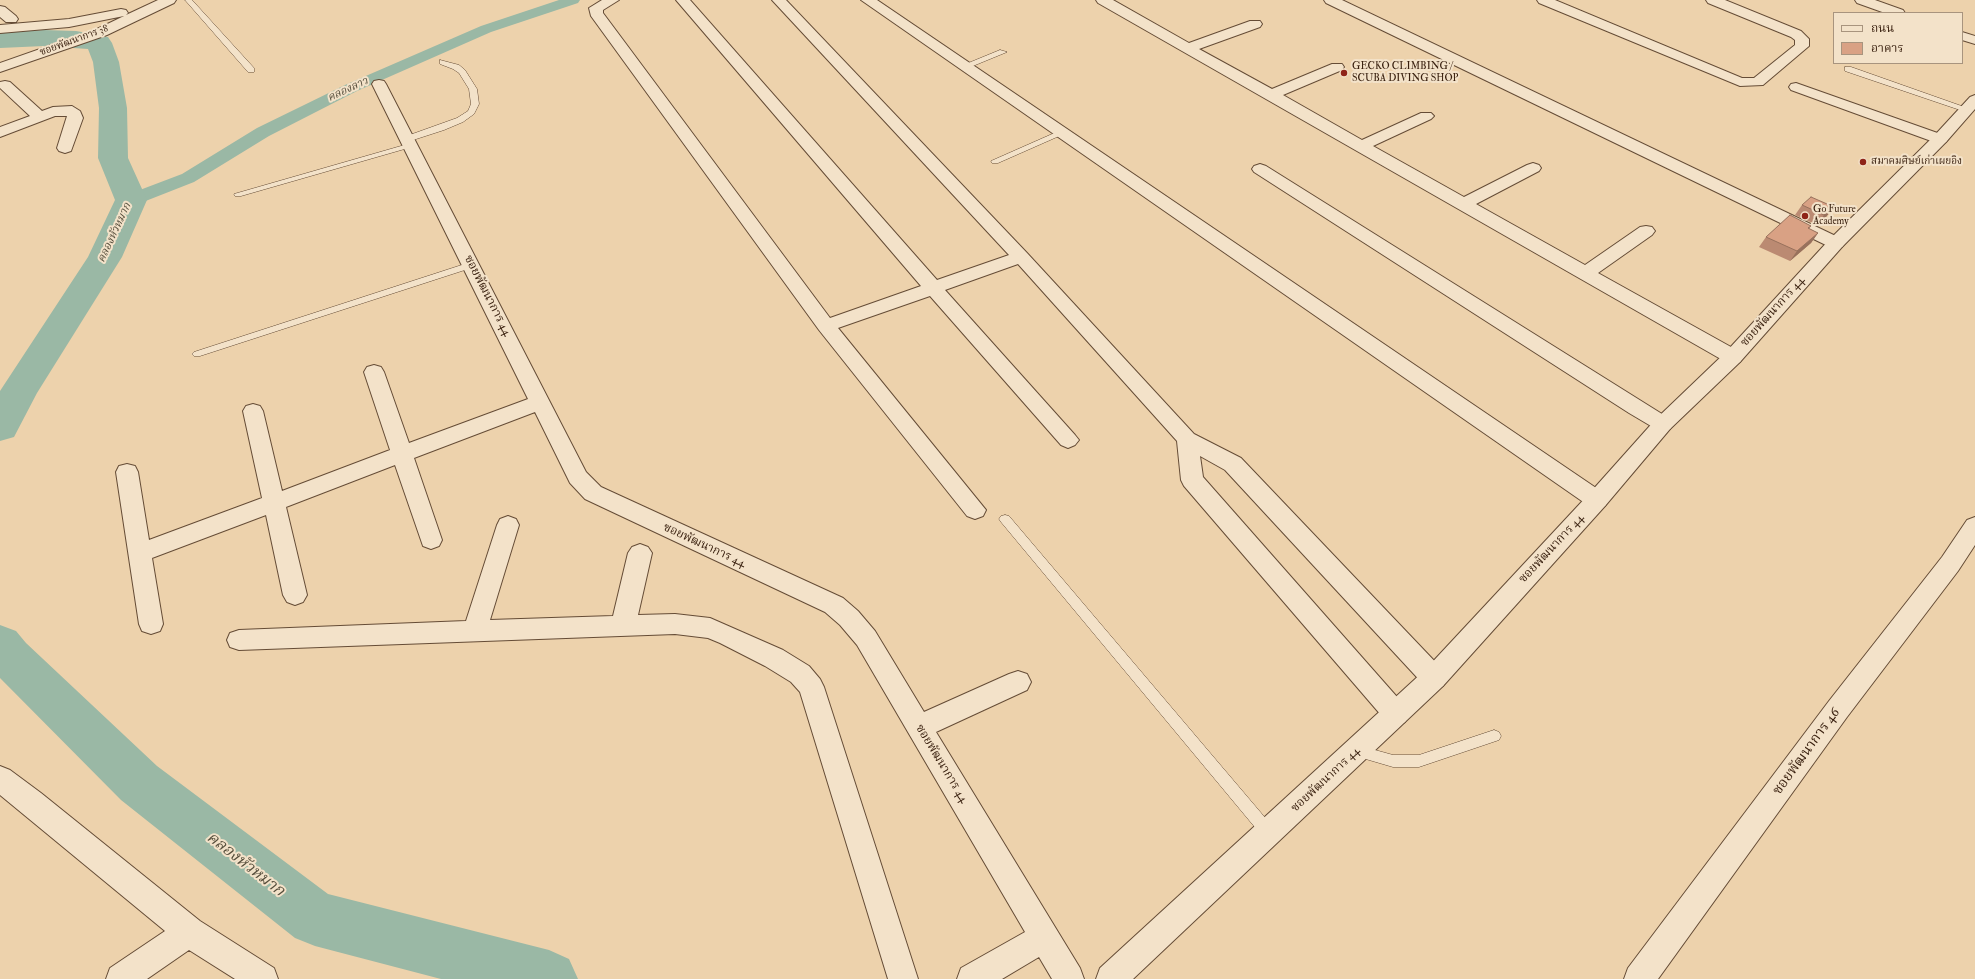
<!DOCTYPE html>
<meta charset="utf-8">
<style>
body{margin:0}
#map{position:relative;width:1975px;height:979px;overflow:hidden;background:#edd2ac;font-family:"IM FELL Double Pica","Noto Serif Thai",serif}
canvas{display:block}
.legend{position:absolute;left:1833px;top:12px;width:130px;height:52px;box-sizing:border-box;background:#f3e2c9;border:1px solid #a8947e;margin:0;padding:5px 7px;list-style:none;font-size:12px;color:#381f0e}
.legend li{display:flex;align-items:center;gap:8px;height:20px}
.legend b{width:20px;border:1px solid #a8947e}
</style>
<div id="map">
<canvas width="1975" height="979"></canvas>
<ul class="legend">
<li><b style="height:5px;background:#f3e2c9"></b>ถนน</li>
<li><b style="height:11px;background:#d9a184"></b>อาคาร</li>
</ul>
</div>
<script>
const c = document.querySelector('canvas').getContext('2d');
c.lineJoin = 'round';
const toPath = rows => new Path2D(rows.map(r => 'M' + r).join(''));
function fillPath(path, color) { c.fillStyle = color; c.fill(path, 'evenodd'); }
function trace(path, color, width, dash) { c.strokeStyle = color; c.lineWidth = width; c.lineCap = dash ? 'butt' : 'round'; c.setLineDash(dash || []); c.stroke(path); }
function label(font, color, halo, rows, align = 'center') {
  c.font = font + ' "IM FELL Double Pica","Noto Serif Thai",serif'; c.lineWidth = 4; c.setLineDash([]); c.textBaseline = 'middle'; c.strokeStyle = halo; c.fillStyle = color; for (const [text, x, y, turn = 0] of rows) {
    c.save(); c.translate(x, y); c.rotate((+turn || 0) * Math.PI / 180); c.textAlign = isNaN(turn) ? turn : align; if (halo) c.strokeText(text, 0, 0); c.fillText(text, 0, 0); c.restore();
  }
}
fillPath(toPath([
 [559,0,580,0,578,3,491,32,357,91,269,136,194,182,138,204,131,206,124,204,122,200,124,196,182,174,257,128,345,85,481,26,559,0]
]), '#9ab8a5');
fillPath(toPath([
 [44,30,76,31,99,35,108,37,112,43,119,62,127,108,128,158,147,200,122,257,37,393,14,437,0,441,0,391,88,257,115,200,98,158,99,108,93,62,88,49,44,46,0,48,0,32,44,30],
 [0,625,16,631,26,643,157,766,328,894,549,950,569,959,578,979,441,979,315,946,295,938,121,800,0,678,0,625]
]), '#9ab8a5');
const service = toPath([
 [185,0,192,0,254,68,254,72,248,72,185,0],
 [1000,50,1007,52,968,68,961,66,1000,50],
 [440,60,459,65,465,70,477,89,479,104,474,114,463,122,444,130,410,141,404,141,404,137,457,118,468,111,471,104,469,89,459,73,453,69,440,64,440,60],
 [1845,67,1851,67,1970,109,1963,111,1845,71,1845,67],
 [1059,131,1066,133,998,163,992,163,991,161,1059,131],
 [408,144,415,146,241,196,235,196,234,194,408,144],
 [471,262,476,265,474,267,200,356,194,356,192,354,194,352,471,262],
 [1005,515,1009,516,1273,827,1275,832,1273,837,1268,839,1263,837,1001,522,999,519,1001,516,1005,515],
 [1494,730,1499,732,1501,736,1499,740,1419,767,1393,767,1352,755,1350,751,1352,747,1357,745,1393,755,1419,755,1494,730]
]);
const minor = toPath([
 [158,0,176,0,174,3,107,35,0,72,0,63,97,29,124,16,69,27,0,33,0,25,69,19,121,9,126,10,128,13,126,15,158,0],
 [602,0,619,0,603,10,603,13,830,318,921,286,676,0,690,0,937,280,1009,255,772,0,786,0,1027,253,1194,434,1241,458,1443,670,1447,678,1443,686,1434,689,1425,686,1225,470,1200,456,1203,477,1405,706,1409,714,1405,722,1396,726,1387,722,1184,486,1181,480,1177,441,1018,264,945,290,1075,435,1079,440,1075,445,1068,448,1061,445,930,296,838,328,986,510,983,516,975,519,967,516,819,330,591,16,589,8,602,0],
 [861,0,877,0,1605,494,1608,500,1605,506,1597,508,1589,506,861,0],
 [1096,0,1113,0,1189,43,1250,21,1260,21,1262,24,1260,27,1199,49,1272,89,1332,64,1342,64,1344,67,1342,70,1283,95,1362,140,1421,113,1431,113,1434,116,1431,119,1373,146,1464,197,1527,165,1533,163,1539,165,1541,168,1539,171,1476,204,1585,265,1640,227,1646,226,1652,227,1655,231,1652,235,1598,273,1740,352,1743,357,1740,362,1733,364,1726,362,1098,3,1096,0],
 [1324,0,1342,0,1842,239,1845,243,1842,247,1836,248,1830,247,1326,3,1324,0],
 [1537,0,1555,0,1742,78,1754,78,1795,45,1795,40,1791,37,1708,3,1706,0,1725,0,1801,31,1809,39,1809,46,1763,85,1740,86,1539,3,1537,0],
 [1855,0,1875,0,1903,10,1905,13,1885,13,1857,3,1855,0],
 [0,6,5,7,16,16,18,19,16,22,6,22,0,17,0,6],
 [1962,32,1975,36,1975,44,1962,40,1962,32],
 [379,80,384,81,386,84,586,472,601,487,843,598,858,611,875,631,924,712,1009,674,1018,671,1027,674,1031,682,1027,690,936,732,1080,968,1084,979,1052,979,1039,957,1002,979,957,979,961,968,1025,932,857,645,840,625,825,612,585,499,570,483,535,412,414,458,442,540,439,546,431,549,423,546,395,465,286,507,307,595,303,602,295,605,287,602,283,595,266,515,152,558,163,624,160,631,151,634,142,631,139,624,116,472,119,466,127,464,135,466,138,472,149,540,262,498,243,411,246,406,253,404,260,406,263,411,282,491,390,450,364,372,367,367,374,365,381,367,384,372,409,443,528,399,372,84,374,81,379,80],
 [5,81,10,82,42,111,53,107,72,106,80,111,83,118,71,151,65,153,59,151,57,148,67,116,55,116,0,137,0,127,30,116,0,88,0,82,5,81],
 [1796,83,1946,136,1948,139,1946,142,1940,144,1934,142,1791,90,1789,87,1791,84,1796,83],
 [1260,164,1266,166,1670,419,1673,424,1670,429,1663,431,1656,429,1629,413,1254,172,1252,169,1254,166,1260,164],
 [508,516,516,519,519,525,490,620,613,616,628,553,632,547,640,544,648,547,652,553,638,615,675,614,710,618,783,650,809,666,820,679,824,687,918,979,888,979,800,692,791,682,765,666,720,643,708,638,675,634,239,650,230,647,227,640,230,633,239,630,466,621,497,525,500,519,508,516],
 [1975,517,1975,545,1958,571,1847,717,1658,979,1624,979,1628,968,1829,701,1942,557,1967,520,1975,517],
 [0,766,10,770,41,793,200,921,274,968,278,979,235,979,189,950,147,979,106,979,110,968,165,931,0,795,0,766]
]);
const tertiary = toPath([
 [1975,95,1975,109,1946,142,1842,247,1740,362,1670,429,1605,506,1443,686,1133,979,1096,979,1100,968,1425,670,1589,494,1656,419,1726,352,1830,239,1934,136,1970,97,1975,95]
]);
trace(service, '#654c36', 1);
trace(minor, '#654c36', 2);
trace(tertiary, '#654c36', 2);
fillPath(service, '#f3e2c9');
fillPath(minor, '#f3e2c9');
fillPath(tertiary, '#f3e2c9');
fillPath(toPath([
 [1802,205,1834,207,1826,217,1817,225,1795,215],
 [1811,226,1809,229,1818,233,1811,243,1790,261,1759,247,1766,237]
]), '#bb8a72');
fillPath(toPath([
 [1834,207,1826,217,1817,225,1824,215],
 [1818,233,1811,243,1790,261,1797,251]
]), '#98715c');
const building = toPath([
 [1811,197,1834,207,1824,215,1802,205,1811,197],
 [1790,215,1811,226,1808,228,1818,233,1797,251,1766,237,1790,215]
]);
fillPath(building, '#d9a184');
trace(building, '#98715c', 1);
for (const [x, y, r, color] of [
 [1344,73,4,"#8f2418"],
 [1863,162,4,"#8f2418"],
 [1805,216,4,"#8f2418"]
]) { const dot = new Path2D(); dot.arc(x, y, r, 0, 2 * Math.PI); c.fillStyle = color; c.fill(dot); trace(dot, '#f3e2c9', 1.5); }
label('10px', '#381f0e', '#f3e2c9', [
 ["ซอยพัฒนาการ 38",74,41,-20]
]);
label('10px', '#381f0e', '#f3e2c9', [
 ["GECKO CLIMBING /",1352,67],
 ["SCUBA DIVING SHOP",1352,79],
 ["สมาคมศิษย์เก่าเผยอิง",1871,162],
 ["Go Future",1813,210],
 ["Academy",1813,222]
], 'left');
label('italic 11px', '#554d3b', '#f3e2c9', [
 ["คลองลาว",348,90,-25],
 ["คลองหัวหมาก",115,233,-65]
]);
label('12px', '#381f0e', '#f3e2c9', [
 ["ซอยพัฒนาการ 44",487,296,63],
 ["ซอยพัฒนาการ 44",1773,312,-48],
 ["ซอยพัฒนาการ 44",704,546,25],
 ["ซอยพัฒนาการ 44",1552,549,-47],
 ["ซอยพัฒนาการ 44",941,764,59],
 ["ซอยพัฒนาการ 44",1326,780,-43]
]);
label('14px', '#381f0e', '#f3e2c9', [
 ["ซอยพัฒนาการ 46",1807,752,-54]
]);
label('italic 16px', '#554d3b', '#f3e2c9', [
 ["คลองหัวหมาก",245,865,38]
]);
</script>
